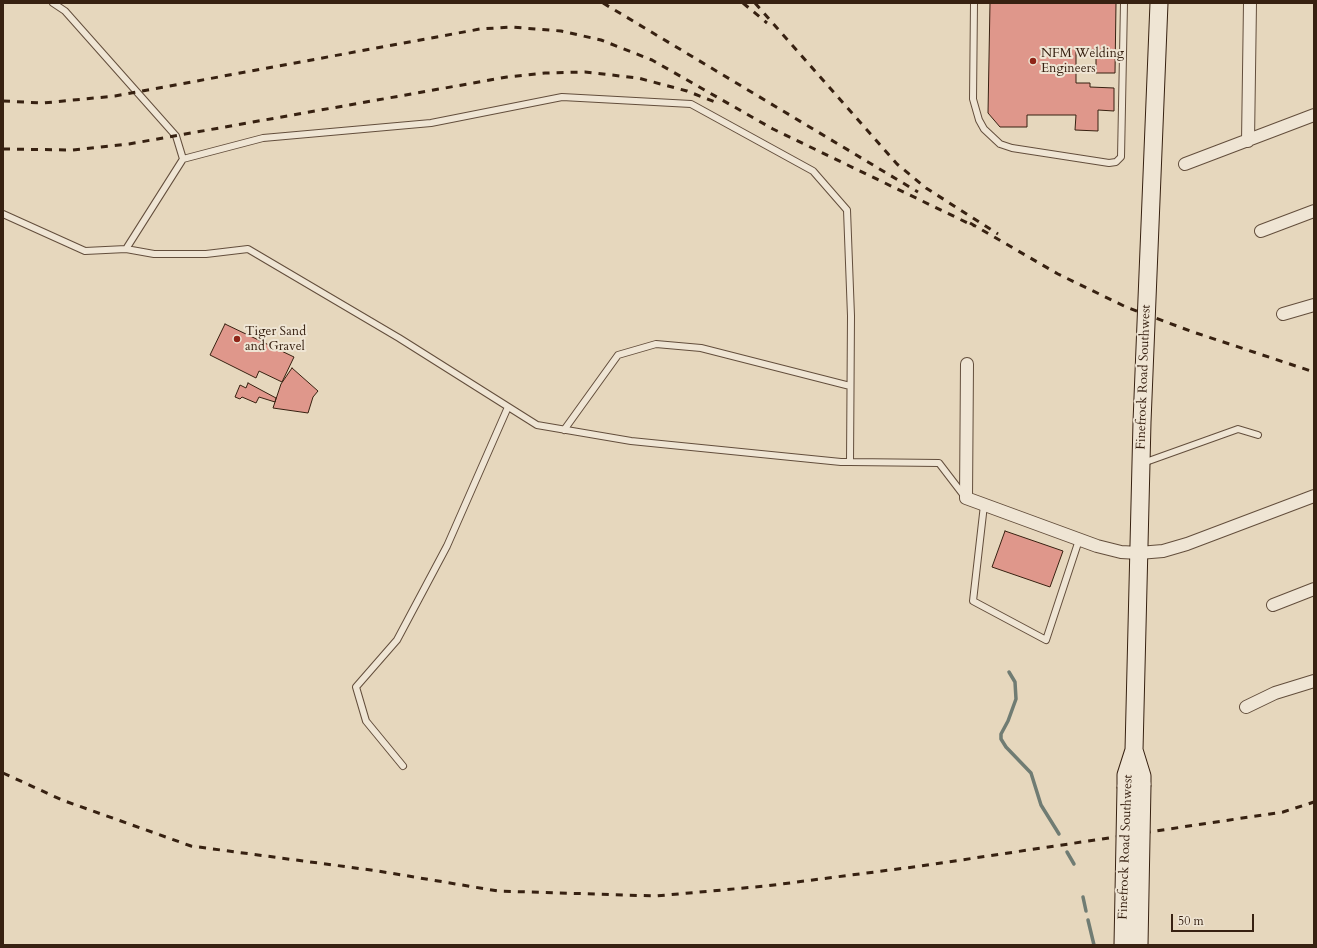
<!DOCTYPE html>
<style>
body{margin:0}
#map{position:relative;width:1317px;height:948px;overflow:hidden;background:#e6d7bd;font-family:Cardo,serif}
canvas{display:block}
.frame{position:absolute;inset:0;border:4px solid #372111;pointer-events:none}
.scale{position:absolute;left:1171px;top:914px;width:83px;height:18px;box-sizing:border-box;border:2px solid #372111;border-top:0;padding-left:5px;font-size:12px;line-height:14px;white-space:nowrap;color:#372111;-webkit-text-stroke:3px #efe5d4;paint-order:stroke}
</style>
<div id="map">
<canvas width="1317" height="948"></canvas>
<div class="frame"></div>
<div class="scale">50 m</div>
</div>
<script>
const c = document.querySelector('canvas').getContext('2d');
c.lineJoin = 'round';
const toPath = rows => new Path2D(rows.map(r => 'M' + r).join(''));
function trace(path, color, width, dash) { c.strokeStyle = color; c.lineWidth = width; c.lineCap = dash ? 'butt' : 'round'; c.setLineDash(dash || []); c.stroke(path); }
function fillPath(path, color) { c.fillStyle = color; c.fill(path, 'evenodd'); }
function label(font, color, halo, rows, align = 'center') {
  c.font = font + ' Cardo,serif'; c.lineWidth = 4; c.setLineDash([]); c.textBaseline = 'middle'; c.strokeStyle = halo; c.fillStyle = color; for (const [text, x, y, turn = 0] of rows) {
    c.save(); c.translate(x, y); c.rotate((+turn || 0) * Math.PI / 180); c.textAlign = isNaN(turn) ? turn : align; if (halo) c.strokeText(text, 0, 0); c.fillText(text, 0, 0); c.restore();
  }
}
trace(toPath([
 [1009,672,1015,682,1016,699,1008,721,1001,734,1001,739,1006,747,1031,773,1041,805,1059,834],
 [1067,852,1074,864],
 [1083,897,1086,911],
 [1088,920,1094,945]
]), '#707c73', 3.5);
const building = toPath([
 [990,3,1116,3,1115,73,1096,73,1096,50,1076,50,1076,83,1090,83,1090,87,1114,88,1114,111,1098,110,1098,131,1075,130,1076,115,1027,115,1027,127,1000,127,988,113,990,3],
 [225,324,294,357,282,382,259,371,256,378,210,355,225,324],
 [292,368,318,391,313,397,308,413,273,408,281,384,292,368],
 [248,383,276,398,275,402,259,397,256,403,242,397,240,399,235,397,240,385,246,388,248,383],
 [1005,531,1063,551,1050,587,992,567,1005,531]
]);
fillPath(building, '#df978b');
trace(building, '#372111', 1);
const lane = toPath([
 [53,3,65,11,176,136,183,159],
 [974,3,973,99,979,120,984,129,1000,144,1012,148,1109,163,1116,162,1121,157,1124,3],
 [3,214,85,251,126,249],
 [564,430,618,355,656,344,701,348,850,386],
 [850,462,851,316,847,210,813,171,691,104,562,97,431,123,263,138,183,159,126,249,154,254,206,254,248,249,399,338,537,425,631,441,841,462,850,462,939,463,965,497],
 [1143,463,1238,429,1258,435],
 [984,505,973,601,1046,640,1079,540],
 [403,766,366,721,356,687,397,640,447,546,508,407]
]);
const street = toPath([
 [1248,141,1250,3],
 [1185,164,1314,115],
 [1261,231,1314,211],
 [1283,314,1314,305],
 [967,364,966,498,1097,546,1121,552,1139,553,1163,551,1187,544,1314,496],
 [1273,605,1314,589],
 [1246,707,1275,693,1314,681]
]);
const secondary = toPath([
 [1134,750,1142,776,1142,785],
 [1126,787,1126,775,1134,750,1142,422,1159,3]
]);
trace(lane, '#634e3c', 8);
trace(street, '#634e3c', 14);
trace(secondary, '#372111', 19);
trace(lane, '#efe5d4', 6);
trace(street, '#efe5d4', 12);
trace(secondary, '#efe5d4', 17);
trace(toPath([
 [603,3,918,192],
 [743,3,767,23],
 [755,3,897,164,926,188,998,234],
 [3,101,43,103,115,96,480,29,511,27,561,31,601,40,652,60,773,129,974,226],
 [3,149,72,150,129,144,507,77,545,73,585,72,638,78,687,91,720,104],
 [970,223,1058,274,1126,307,1193,332,1314,372],
 [3,773,62,800,191,846,378,871,498,891,656,896,766,886,921,866,1283,812,1314,802]
]), '#372111', 3, [7, 7]);
const secondaryBridge = toPath([
 [1123,945,1126,787],
 [1139,945,1142,785]
]);
trace(secondaryBridge, '#372111', 19, []);
trace(secondaryBridge, '#efe5d4', 17);
for (const [x, y, r, color] of [
 [1033,61,4,"#8f2418"],
 [237,339,4,"#8f2418"]
]) { const dot = new Path2D(); dot.arc(x, y, r, 0, 2 * Math.PI); c.fillStyle = color; c.fill(dot); trace(dot, '#efe5d4', 1.5); }
label('13px', '#372111', '#efe5d4', [
 ["NFM Welding",1041,54],
 ["Engineers",1041,69],
 ["Tiger Sand",245,332],
 ["and Gravel",245,347]
], 'left');
label('13px', '#372111', '#efe5d4', [
 ["Finefrock Road Southwest",1144,377,-88],
 ["Finefrock Road Southwest",1126,847,-88]
]);
</script>
